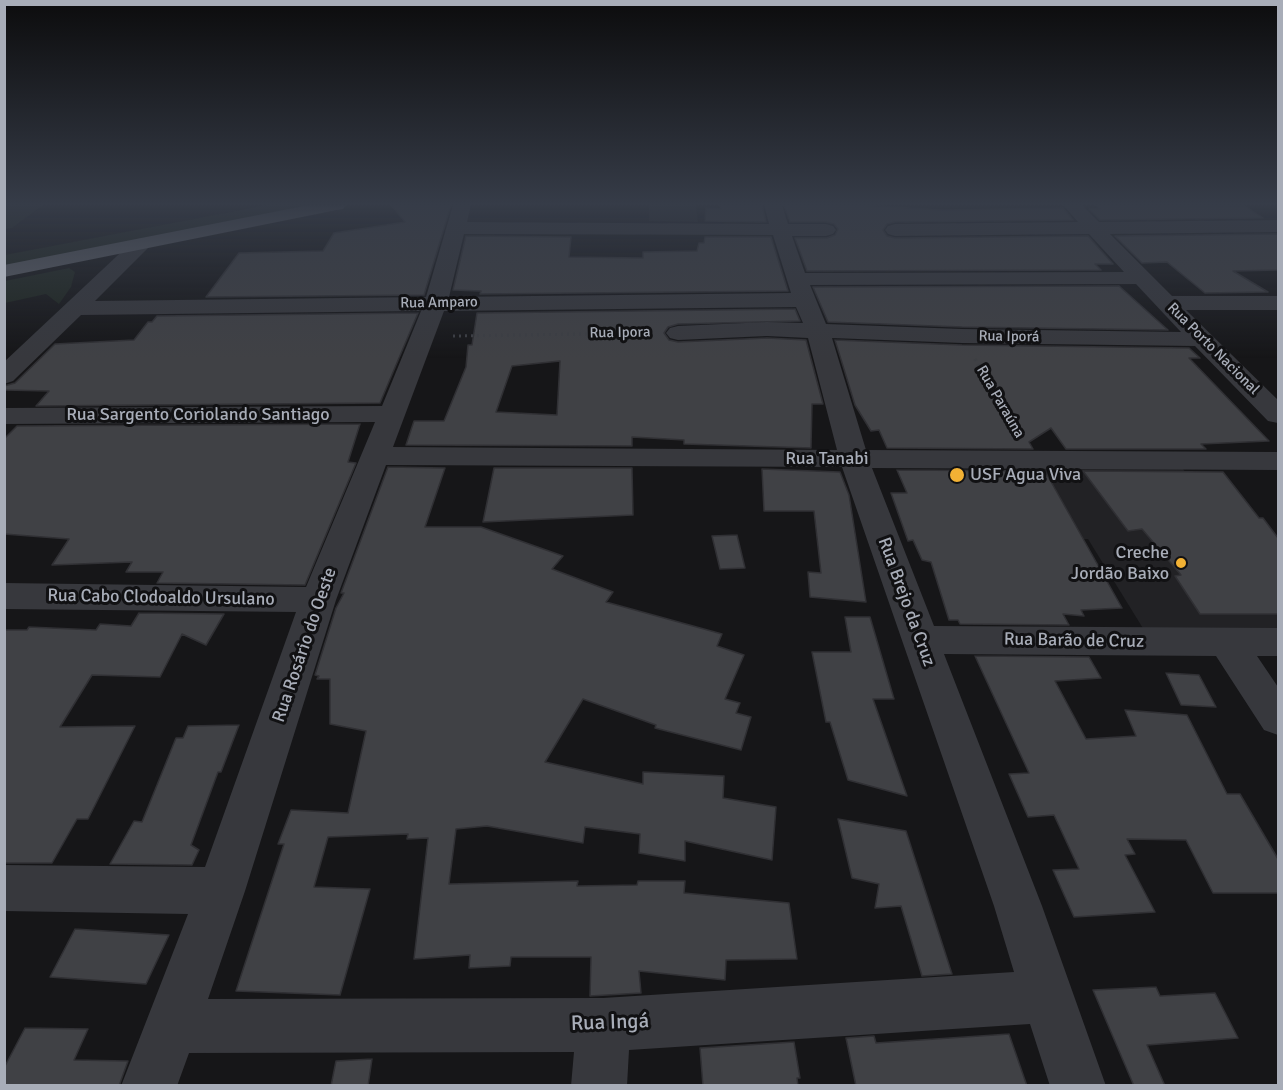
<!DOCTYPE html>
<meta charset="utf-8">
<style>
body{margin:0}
#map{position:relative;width:1283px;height:1090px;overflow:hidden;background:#161618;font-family:Signika,sans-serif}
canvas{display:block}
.frame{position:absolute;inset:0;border:6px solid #a8adb8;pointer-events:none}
</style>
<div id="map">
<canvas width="1283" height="1090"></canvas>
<div class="frame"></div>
</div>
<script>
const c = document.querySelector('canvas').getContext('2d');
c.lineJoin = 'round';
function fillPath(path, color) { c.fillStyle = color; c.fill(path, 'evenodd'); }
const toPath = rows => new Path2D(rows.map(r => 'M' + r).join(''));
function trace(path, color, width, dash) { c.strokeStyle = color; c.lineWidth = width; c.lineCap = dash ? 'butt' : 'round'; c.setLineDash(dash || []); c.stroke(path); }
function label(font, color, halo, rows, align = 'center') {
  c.font = font + ' Signika,sans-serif'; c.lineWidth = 6; c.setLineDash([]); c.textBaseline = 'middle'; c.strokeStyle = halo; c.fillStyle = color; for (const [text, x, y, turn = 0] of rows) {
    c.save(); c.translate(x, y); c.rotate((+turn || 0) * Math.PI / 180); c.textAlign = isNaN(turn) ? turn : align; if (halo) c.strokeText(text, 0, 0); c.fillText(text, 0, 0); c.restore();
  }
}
fillPath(toPath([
 [649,205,696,205,698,222,649,221],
 [1011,469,1183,469,1278,585,1278,628,1144,630,1088,539,1053,540]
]), '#222225');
fillPath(toPath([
 [5,205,43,205,12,228,5,229],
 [267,205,326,205,99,251,5,267,5,255],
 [69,268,75,272,71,287,59,304,46,294,5,303,5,281]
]), '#1e261f');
const building = toPath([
 [391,205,451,205,424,295,206,297,239,253,323,251,334,233,405,222,391,205],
 [720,205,762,205,766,222,705,221,706,208,721,209,720,205],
 [784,205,858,205,942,210,1063,208,1073,220,895,222,887,224,883,230,887,236,895,238,1088,236,1113,264,1095,264,1101,270,807,271,795,238,827,238,835,235,838,229,834,224,826,222,790,222,784,205],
 [1096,205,1245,206,1263,218,1100,220,1089,209,1100,209,1096,205],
 [1278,234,1278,270,1233,271,1268,292,1205,293,1167,262,1142,263,1115,236,1278,234],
 [466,236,571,237,569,257,643,258,643,252,697,251,699,243,704,243,705,237,771,237,788,291,480,294,481,291,453,290,466,236],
 [1119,286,1168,330,962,327,828,322,813,287,1119,286],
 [795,309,800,321,678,324,668,327,664,333,669,340,678,342,767,338,806,340,823,404,812,404,811,448,684,444,684,440,632,437,632,446,406,445,414,421,444,421,466,367,468,345,472,345,477,313,795,309],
 [560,361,557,415,496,412,512,366,560,361],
 [418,313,380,403,36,406,49,391,4,390,4,386,15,383,55,344,134,340,148,322,152,322,157,316,418,313],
 [835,340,962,345,1189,348,1200,358,1189,358,1269,441,1201,444,1206,449,1066,449,1051,428,1029,442,1033,449,887,448,879,430,871,431,855,405,835,340],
 [360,424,348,462,356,463,305,585,157,583,163,572,126,572,132,562,52,565,69,539,4,534,4,439,17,426,360,424],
 [388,467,445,468,425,527,481,527,563,556,552,569,613,592,606,602,722,634,717,646,744,655,725,699,740,703,736,713,751,717,741,750,655,728,656,725,583,699,545,762,643,784,643,772,724,776,723,798,776,807,772,860,685,841,685,861,639,853,640,834,585,827,583,843,487,826,456,829,449,884,578,881,577,886,637,885,638,881,685,881,684,893,789,903,797,959,726,960,725,980,639,971,641,993,590,996,591,957,511,957,510,966,469,968,470,955,414,959,428,838,407,839,408,834,328,837,314,887,370,889,340,995,236,991,284,844,278,844,291,810,348,813,366,731,330,724,330,679,317,679,319,676,315,675,336,608,344,593,341,593,388,467],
 [494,468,632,468,633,515,483,522,494,468],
 [762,469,840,472,849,495,866,602,810,597,808,572,821,573,814,511,764,511,762,469],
 [897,470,1045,471,1122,608,1081,610,1084,616,1063,614,1069,625,960,624,958,620,949,620,931,562,922,560,913,540,908,541,891,493,907,493,897,470],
 [1083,471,1223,472,1259,518,1263,518,1278,538,1278,614,1200,614,1175,576,1181,575,1142,529,1128,531,1083,471],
 [737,535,745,568,720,569,712,536,737,535],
 [139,613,224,614,206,645,182,634,160,677,92,675,60,727,135,726,88,819,77,819,52,863,4,863,4,630,27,630,29,627,96,630,100,624,131,626,139,613],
 [845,617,870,617,894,699,873,699,907,796,848,780,830,722,826,722,812,652,851,652,845,617],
 [975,656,1089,657,1101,678,1055,681,1086,739,1136,736,1125,710,1187,715,1227,794,1240,794,1278,859,1278,893,1213,893,1186,840,1127,839,1135,854,1125,855,1155,912,1074,917,1053,870,1079,869,1054,815,1028,817,1009,774,1029,773,975,656],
 [1166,673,1199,675,1216,707,1181,705,1166,673],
 [239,725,221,772,218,772,191,845,199,850,192,865,110,864,134,821,142,822,176,738,183,738,188,726,239,725],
 [838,819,906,831,952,974,922,976,901,906,875,908,879,884,852,878,838,819],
 [75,929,169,935,146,984,50,977,75,929],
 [1156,987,1160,996,1215,993,1238,1038,1147,1045,1165,1086,1134,1086,1093,990,1156,987],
 [25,1028,88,1029,74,1060,128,1061,119,1086,4,1086,4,1068,25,1028],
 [1009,1034,1027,1086,856,1086,846,1038,874,1036,876,1043,1009,1034],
 [794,1042,800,1078,797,1078,798,1086,703,1086,700,1048,794,1042],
 [372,1059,368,1086,331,1086,336,1061,372,1059]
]);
fillPath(building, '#404145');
trace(building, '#303034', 1.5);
trace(toPath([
 [851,230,871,230]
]), '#3d3f44', 2, [1.5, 3]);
trace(toPath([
 [453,336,649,333],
 [975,359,1019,435]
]), '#3d3f44', 3, [2, 4]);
fillPath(toPath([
 [453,205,471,205,467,222,769,224,764,205,782,205,788,224,826,224,833,226,836,230,833,234,826,236,792,236,805,273,1124,272,1089,234,895,236,888,234,885,230,888,226,895,224,1078,222,1063,205,1082,205,1099,222,1278,220,1278,232,1110,234,1172,296,1278,296,1278,310,1186,310,1278,400,1278,423,1268,421,1195,346,962,343,832,338,866,450,1278,452,1278,470,872,468,934,626,1278,628,1278,656,1257,656,1278,687,1278,735,1264,730,1216,656,944,654,1042,906,1106,1086,1050,1086,1030,1024,629,1050,627,1086,571,1086,574,1052,189,1053,177,1086,121,1086,188,914,4,911,4,865,205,867,296,612,4,609,4,583,306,587,375,422,4,424,4,408,382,406,421,311,81,315,13,381,4,384,4,362,134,240,141,238,148,240,151,244,148,248,95,301,426,297,453,205],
 [464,234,773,235,791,293,449,297,464,234],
 [1136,284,1181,332,962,329,826,324,810,285,1136,284],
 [796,307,803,323,767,322,678,326,670,328,666,333,670,338,678,340,767,336,808,338,837,450,393,447,444,311,796,307],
 [386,465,842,467,994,906,1014,972,603,998,208,999,245,891,336,600,386,465]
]), '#37383d');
fillPath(toPath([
 [309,205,346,205,343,209,337,210,4,277,4,265,309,205]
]), '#63666e');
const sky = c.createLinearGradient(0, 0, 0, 358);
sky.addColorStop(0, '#0c0c0d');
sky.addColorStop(0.57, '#363c48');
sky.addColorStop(1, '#363c4800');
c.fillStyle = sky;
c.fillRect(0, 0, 1283, 358);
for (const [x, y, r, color] of [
 [957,475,8,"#f2b134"],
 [1181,563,6,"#f2b134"]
]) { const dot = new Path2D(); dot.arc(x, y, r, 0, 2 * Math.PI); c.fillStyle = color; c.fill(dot); trace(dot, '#111113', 2); }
label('15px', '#a8adb8', '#111113', [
 ["Rua Amparo",439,303,-1],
 ["Rua Ipora",620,333,-1],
 ["Rua Iporá",1009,337,1],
 ["Rua Porto Nacional",1213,349,45],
 ["Rua Paraúna",1000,402,60]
]);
label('18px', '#a8adb8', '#111113', [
 ["Rua Sargento Coriolando Santiago",198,415],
 ["Rua Tanabi",827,459],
 ["Rua Cabo Clodoaldo Ursulano",161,598,1],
 ["Rua Brejo da Cruz",906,602,70],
 ["Rua Barão de Cruz",1074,641,1],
 ["Rua Rosário do Oeste",305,645,-71]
]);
label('18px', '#a8adb8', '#111113', [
 ["USF Agua Viva",970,475],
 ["Creche",1169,553,"right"],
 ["Jordão Baixo",1169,574,"right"]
], 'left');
label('21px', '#a8adb8', '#111113', [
 ["Rua Ingá",610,1023,-2]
]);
</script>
